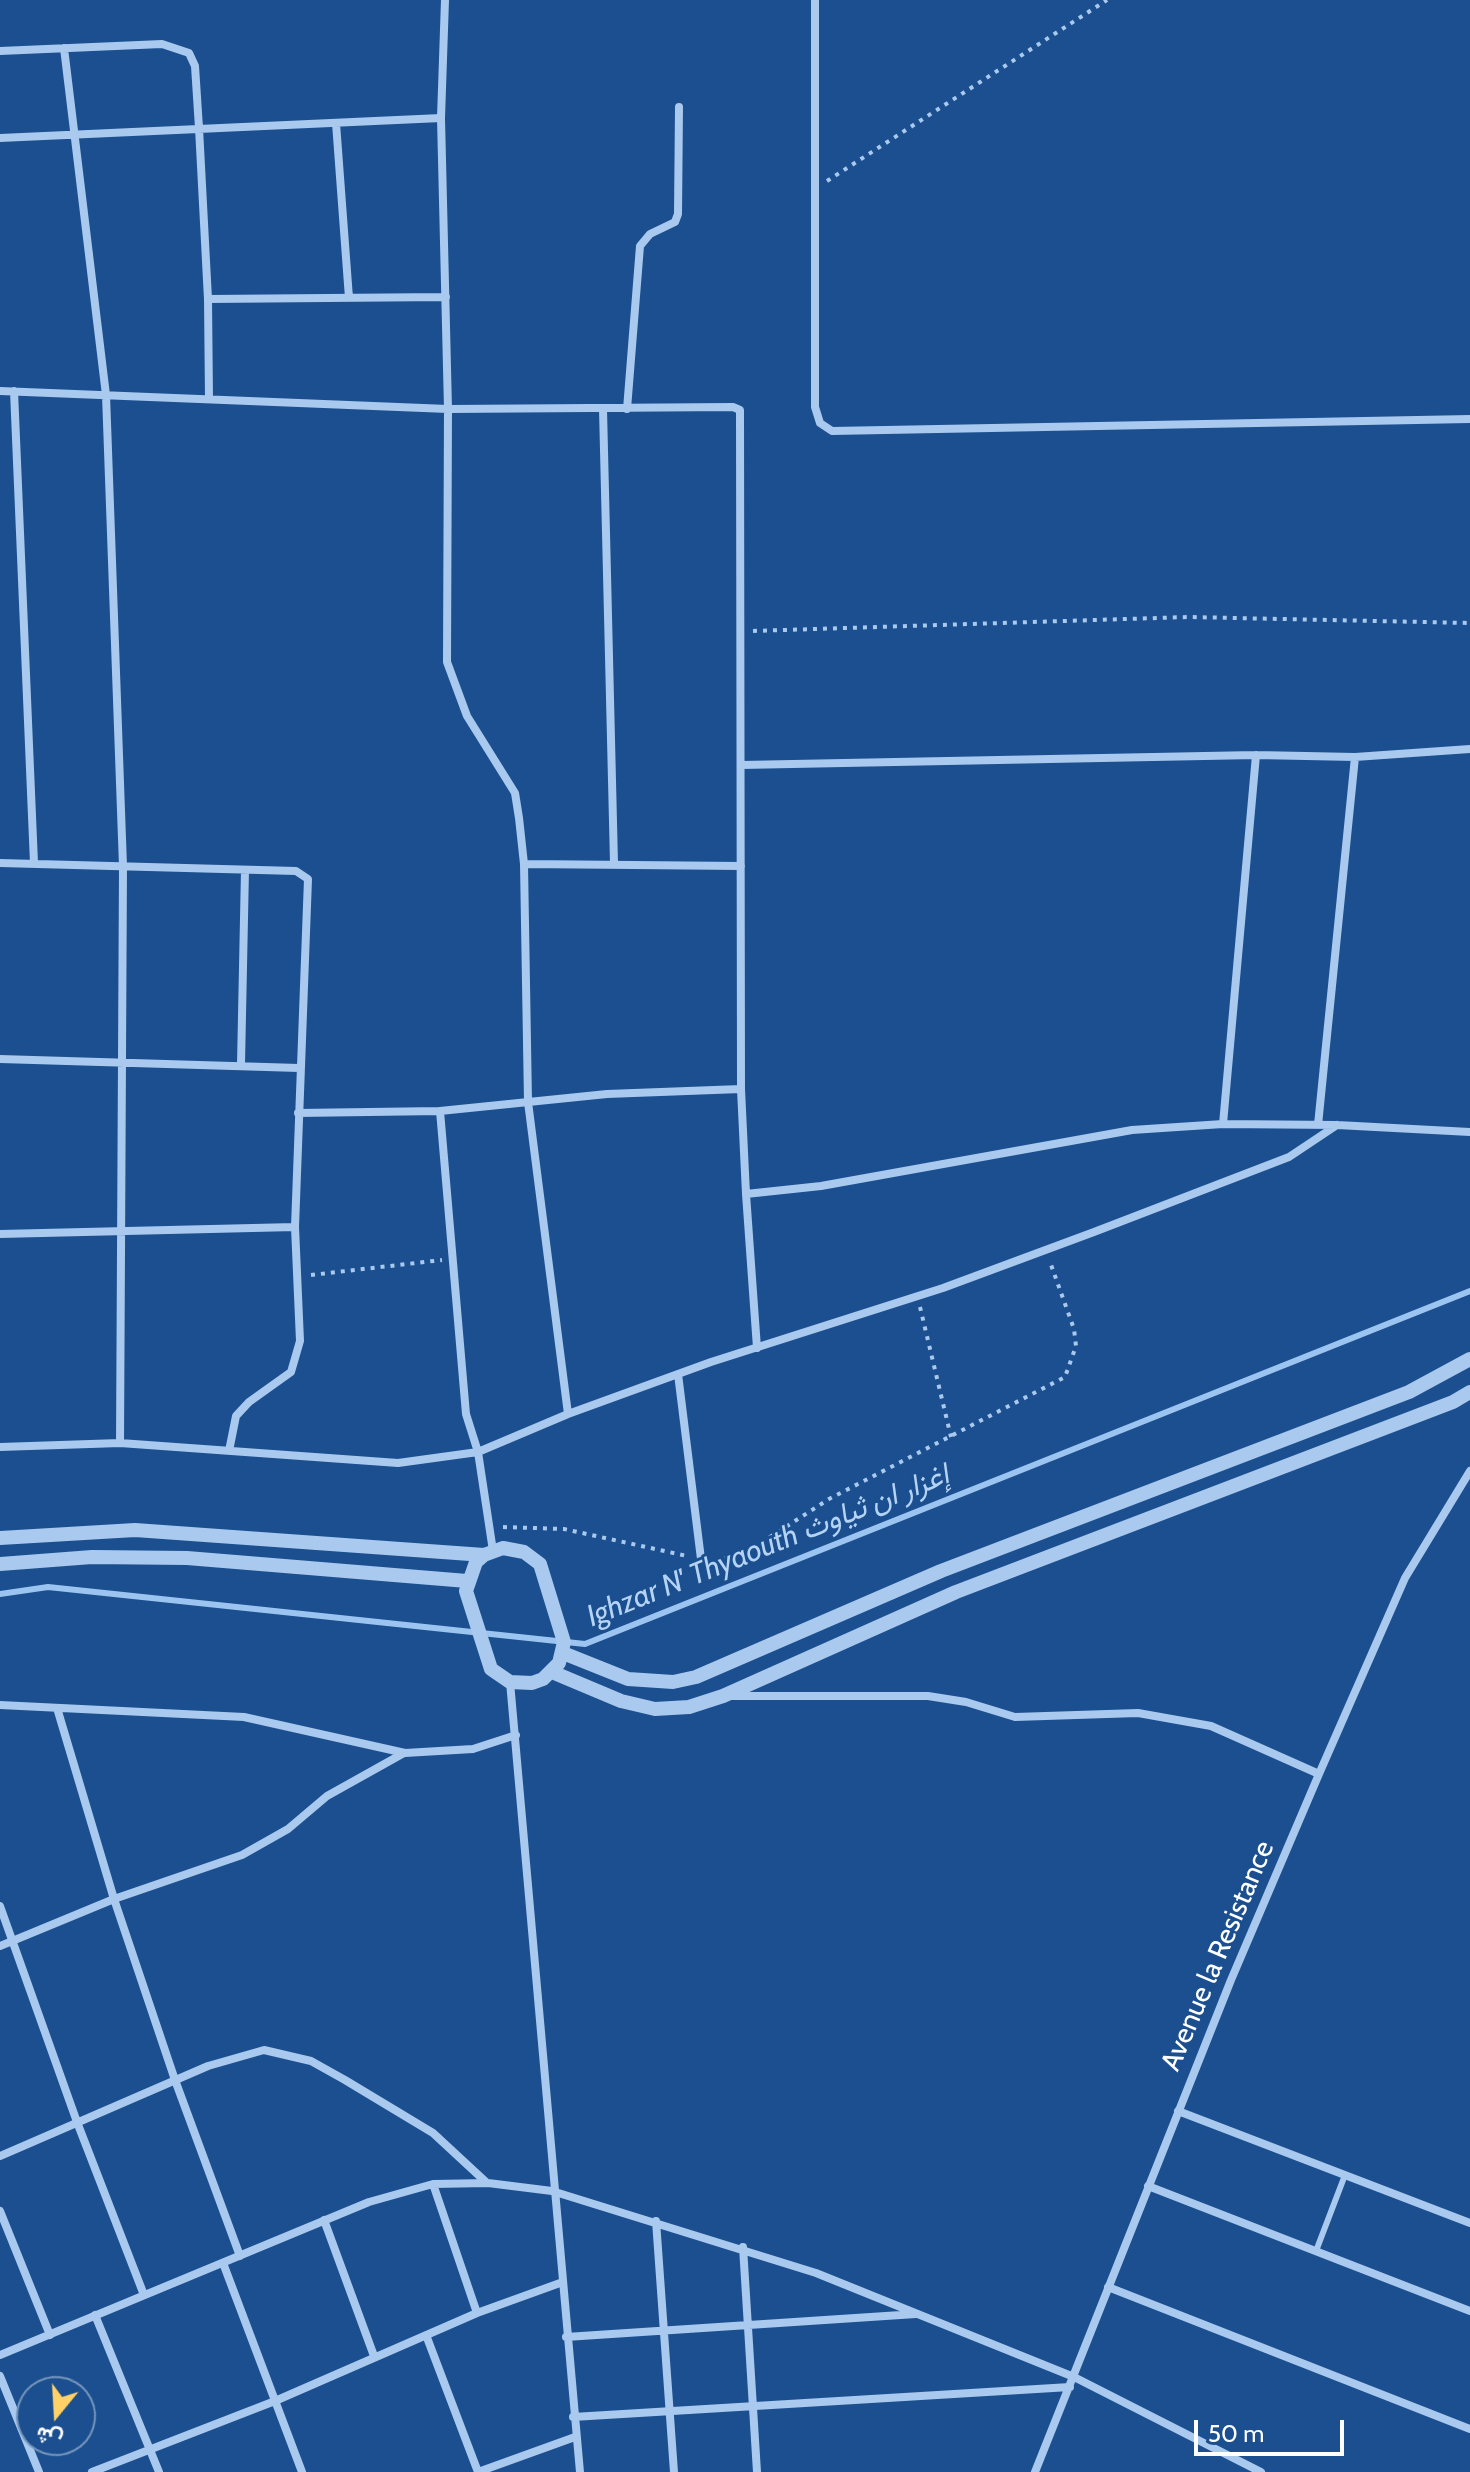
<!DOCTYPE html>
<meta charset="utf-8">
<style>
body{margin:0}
#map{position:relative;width:1470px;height:2472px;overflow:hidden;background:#1b4f8f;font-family:Cabin,Vazirmatn,sans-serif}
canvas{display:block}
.north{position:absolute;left:16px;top:2376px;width:80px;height:80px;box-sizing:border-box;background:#1b4f8f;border:2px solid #7695bc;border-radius:50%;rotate:198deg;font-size:22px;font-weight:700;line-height:32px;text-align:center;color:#fff}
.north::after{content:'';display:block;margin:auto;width:28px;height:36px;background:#ffd166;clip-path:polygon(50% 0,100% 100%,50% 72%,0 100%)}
.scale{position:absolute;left:1194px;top:2420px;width:150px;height:36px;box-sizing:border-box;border:4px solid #fff;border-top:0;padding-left:10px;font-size:24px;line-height:28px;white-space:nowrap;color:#fff;-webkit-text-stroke:6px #1b4f8f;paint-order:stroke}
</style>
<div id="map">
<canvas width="1470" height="2472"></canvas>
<div class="north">ش</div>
<div class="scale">50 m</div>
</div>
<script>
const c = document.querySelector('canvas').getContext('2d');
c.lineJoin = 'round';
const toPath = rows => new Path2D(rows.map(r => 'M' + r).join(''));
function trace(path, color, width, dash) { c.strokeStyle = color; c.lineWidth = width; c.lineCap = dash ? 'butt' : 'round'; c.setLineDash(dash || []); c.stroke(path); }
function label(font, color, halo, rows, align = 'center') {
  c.font = font + ' Cabin,Vazirmatn,sans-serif'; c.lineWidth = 6; c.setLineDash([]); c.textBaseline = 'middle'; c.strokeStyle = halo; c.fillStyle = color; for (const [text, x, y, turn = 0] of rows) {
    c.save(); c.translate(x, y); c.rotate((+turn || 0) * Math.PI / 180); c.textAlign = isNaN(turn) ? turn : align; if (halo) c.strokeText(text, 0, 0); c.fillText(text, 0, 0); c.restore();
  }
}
trace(toPath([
 [0,1594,48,1587,585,1644,1470,1291]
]), '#9cc4f0', 6);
trace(toPath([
 [827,181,1107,0],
 [753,631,1188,617,1470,623],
 [311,1275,442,1260],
 [920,1307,951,1437],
 [503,1527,564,1529,687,1556],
 [715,1561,747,1552,829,1499,1065,1377,1076,1346,1074,1329,1050,1262]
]), '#a9c9ee', 4, [4, 6]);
trace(toPath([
 [1316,2251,1345,2175]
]), '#a9c9ee', 6);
trace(toPath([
 [445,0,441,118,448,409,447,662,467,716,515,793,519,818,524,864,528,1102,568,1414,711,1362,943,1288,1094,1232,1289,1157,1337,1125],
 [815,0,815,407,820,423,832,431,1470,419],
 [64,48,106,395,123,866,120,1443],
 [0,51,162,44,189,53,195,66,199,128,208,299,209,399],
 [336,123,349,298],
 [0,138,441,118],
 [208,299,446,297],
 [0,391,448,409,733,407,740,410,741,1089],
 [14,391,34,863],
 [603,409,614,863],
 [627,409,640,246,650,234,675,222,678,214,679,107],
 [741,765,1256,755,1355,757,1470,749],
 [0,863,296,871,308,879,295,1227,300,1341,291,1372,249,1402,236,1416,229,1451],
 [524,864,741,866],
 [0,1059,299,1068],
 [241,1064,245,870],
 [298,1113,440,1111],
 [1223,1124,1256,755],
 [1318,1125,1355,757],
 [746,1194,757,1348],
 [0,1234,295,1227],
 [678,1374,701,1559],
 [0,1447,120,1443,398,1463,478,1452,568,1414],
 [493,1551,478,1452,466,1414,440,1111,607,1094,741,1089,746,1194,821,1186,1132,1130,1223,1124,1337,1125,1470,1132],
 [510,1682,580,2472],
 [731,1696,928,1696,966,1702,1015,1717,1138,1713,1211,1726,1319,1774],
 [0,1705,244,1717,405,1753,473,1749,516,1735],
 [57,1708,114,1899,175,2080,240,2256],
 [0,1906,77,2122,144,2295],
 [0,1946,114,1899,242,1855,288,1829,327,1796,404,1753],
 [1178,2111,1470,2223],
 [0,2156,208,2066,264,2050,311,2061,345,2080,433,2133,487,2183],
 [433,2184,477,2313],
 [1148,2186,1470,2311],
 [0,2211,50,2335],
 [324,2220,374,2356],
 [656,2221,674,2472],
 [743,2247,757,2472],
 [223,2263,302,2472],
 [1108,2287,1470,2429],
 [95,2315,159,2472],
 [426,2335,478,2472],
 [566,2337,916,2314],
 [0,2355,369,2202,433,2184,488,2183,552,2191,816,2273,1074,2377,1261,2472],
 [0,2376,39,2472],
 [573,2417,1070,2387],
 [92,2472,275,2401,477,2313,560,2283],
 [478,2472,575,2437],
 [1035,2472,1231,1980,1319,1774,1405,1578,1470,1471]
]), '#a9c9ee', 8);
trace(toPath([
 [0,1538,135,1530,484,1555],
 [503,1548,524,1552,540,1564,564,1642,559,1663,543,1679,532,1683,510,1682,491,1669,466,1591,476,1562,484,1555,503,1548],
 [0,1564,92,1557,187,1558,467,1581],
 [563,1653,628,1679,673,1682,696,1677,941,1571,1409,1392,1470,1359],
 [552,1672,621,1701,655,1709,689,1707,723,1696,956,1592,1453,1402,1470,1392]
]), '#a9c9ee', 14);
label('28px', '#fff', '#1b4f8f', [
 ["Avenue la Resistance",1218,1956,-67]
]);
label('italic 30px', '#b5d3f5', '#1b4f8f', [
 ["Ighzar N' Thyaouth إغزار ان ثياوث",768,1546,-22]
]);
</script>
